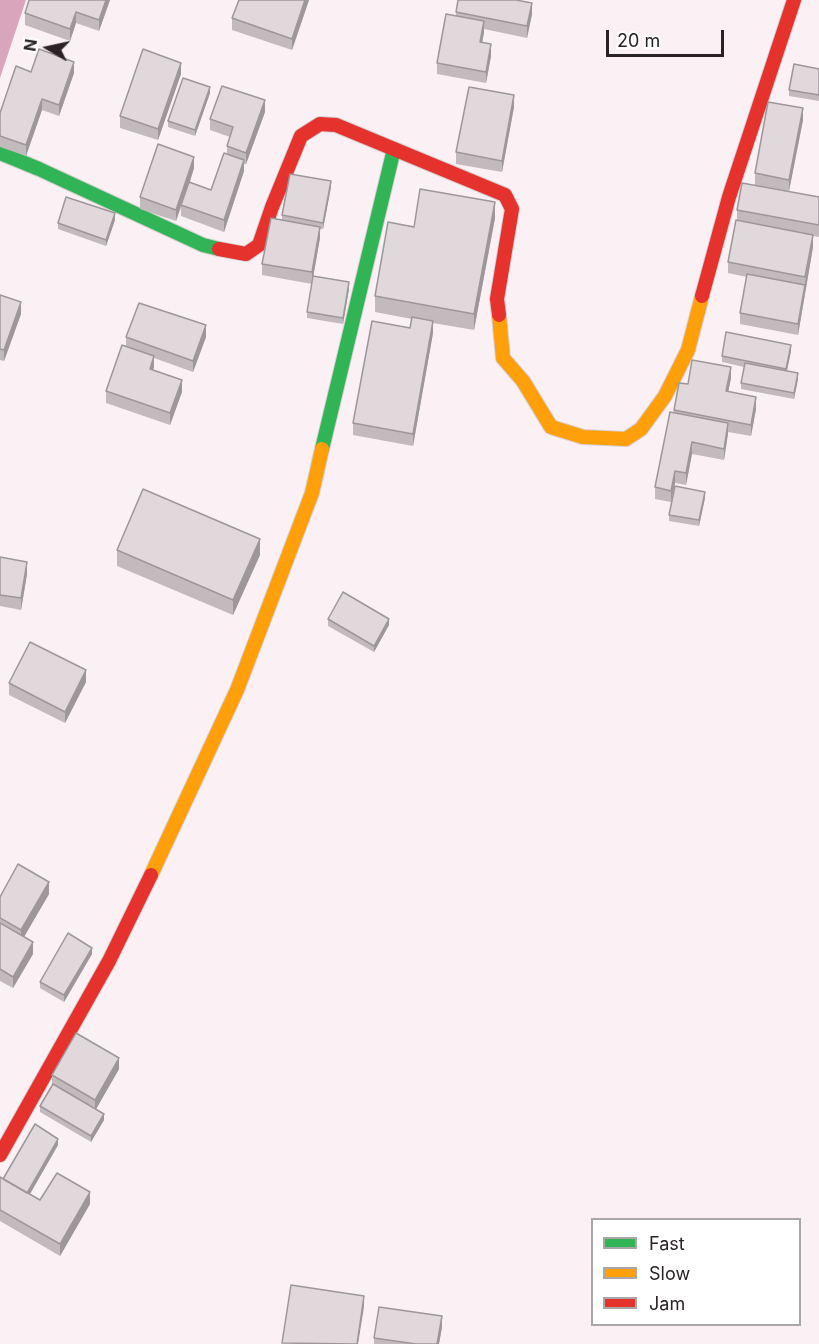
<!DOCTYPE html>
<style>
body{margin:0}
#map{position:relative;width:819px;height:1344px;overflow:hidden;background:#fbf1f5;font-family:Inter,sans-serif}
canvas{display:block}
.legend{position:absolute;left:591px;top:1218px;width:210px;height:108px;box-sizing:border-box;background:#fff;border:2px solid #aaa7a8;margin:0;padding:8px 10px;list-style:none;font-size:18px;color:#2a2225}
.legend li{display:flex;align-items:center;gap:12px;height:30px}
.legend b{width:30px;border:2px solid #aaa7a8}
.north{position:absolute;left:18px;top:18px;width:60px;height:60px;-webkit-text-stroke:4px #fff;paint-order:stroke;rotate:279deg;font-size:16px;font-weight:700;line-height:24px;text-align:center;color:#2a2225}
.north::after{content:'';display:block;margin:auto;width:21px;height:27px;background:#2a2225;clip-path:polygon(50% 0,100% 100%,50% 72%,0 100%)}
.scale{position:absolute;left:606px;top:30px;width:118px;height:27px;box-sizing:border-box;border:3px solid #2a2225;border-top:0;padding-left:8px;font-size:18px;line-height:21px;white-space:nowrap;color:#2a2225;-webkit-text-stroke:4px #fff;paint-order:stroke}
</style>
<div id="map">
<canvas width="819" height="1344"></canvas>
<ul class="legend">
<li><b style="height:8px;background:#30b455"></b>Fast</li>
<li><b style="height:8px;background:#ff9f0a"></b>Slow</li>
<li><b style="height:8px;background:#e5322d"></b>Jam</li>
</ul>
<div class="north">N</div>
<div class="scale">20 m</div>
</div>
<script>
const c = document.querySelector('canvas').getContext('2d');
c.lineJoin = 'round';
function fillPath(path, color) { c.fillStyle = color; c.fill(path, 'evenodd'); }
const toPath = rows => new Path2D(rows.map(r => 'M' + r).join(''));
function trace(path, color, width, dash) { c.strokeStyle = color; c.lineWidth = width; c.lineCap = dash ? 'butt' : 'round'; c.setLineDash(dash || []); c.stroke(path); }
fillPath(toPath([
 [0,0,26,0,0,78]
]), '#d9a5bc');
const fast = toPath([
 [0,153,39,169,203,245,219,249],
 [322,449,394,149]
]);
const slow = toPath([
 [499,315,503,358,523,381,551,427,583,437,626,439,641,429,665,396,688,350,702,296],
 [151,875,237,690,312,493,322,449]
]);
const jam = toPath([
 [219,249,246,254,259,245,272,207,301,136,320,124,336,125,505,195,512,209,497,299,499,315],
 [702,296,729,197,794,0],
 [0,1155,109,961,151,875]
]);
trace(fast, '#d7ced2', 16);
trace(slow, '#d7ced2', 16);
trace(jam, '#d7ced2', 16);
trace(fast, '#30b455', 14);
trace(slow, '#ff9f0a', 14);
trace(jam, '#e5322d', 14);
fillPath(toPath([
 [29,0,110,0,99,31,76,23,70,41,25,25,25,13],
 [239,0,309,0,292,50,232,30,232,18],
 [456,12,532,14,527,38,484,29,482,42,491,56,486,83,437,74,437,63,456,16],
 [819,69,819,101,789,96,789,90],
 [74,73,59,116,42,110,26,156,0,147,0,113],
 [181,74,158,140,120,128,120,116],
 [210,93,195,136,168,127,168,121],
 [514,107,502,172,456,164,456,152],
 [265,112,246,164,244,164,244,171,224,232,181,216,181,208,176,221,140,209,140,197,194,168,190,182,211,190,227,154,227,146,230,137,210,130,210,119],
 [803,120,789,191,755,185,755,173],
 [331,187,323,229,320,229,320,238,313,276,349,289,343,324,307,318,307,312,312,284,262,275,262,264,282,220,282,215],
 [819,197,819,237,813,236,813,247,798,335,740,324,740,313,747,277,728,273,728,262,737,220,737,210],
 [495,218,474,330,433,323,433,333,413,446,353,435,353,423,410,328,412,319,375,312,375,296,414,227],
 [115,220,106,246,58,229,58,223],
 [0,295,21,314,4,361,0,360],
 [126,337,206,337,193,372,154,358,153,370,182,392,170,425,106,403,106,391,126,347],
 [791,351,787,371,798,379,794,399,741,389,741,383,744,367,722,362,722,356],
 [731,378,728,392,756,409,751,436,728,432,724,460,692,454,686,485,675,483,671,502,655,499,655,487,674,410,688,384],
 [705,498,699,526,669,521,669,515],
 [117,550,260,555,233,615,117,566],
 [0,557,27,574,21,610,0,606],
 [328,619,389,625,374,652,328,626],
 [86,682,65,723,9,695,9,683],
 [49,894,24,937,33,954,13,988,0,981,0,897],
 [92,954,64,1002,40,988,40,982],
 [119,1069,96,1109,104,1120,91,1142,40,1112,40,1106,52,1086,52,1075],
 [58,1145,30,1194,40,1200,90,1204,60,1256,0,1221,0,1177,3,1179],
 [442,1327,439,1344,374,1344,374,1338]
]), '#c2babd');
fillPath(toPath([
 [106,0,110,0,99,31,99,20],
 [305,0,309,0,292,50,292,39],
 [532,3,532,14,527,38,527,26],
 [76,12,76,23,70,41,70,29],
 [484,21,484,33,480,54,480,42],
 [491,44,491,56,486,83,486,72],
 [74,62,74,73,59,116,59,105],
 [181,63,181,74,158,140,158,129],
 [210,87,210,93,195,136,195,130],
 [514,95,514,107,502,172,502,161],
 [42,99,42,110,26,156,26,145],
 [265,100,265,112,246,164,246,153],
 [803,108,803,120,789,191,789,180],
 [194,157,194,168,182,205,181,205,176,221,176,210],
 [244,160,244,171,224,232,224,220],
 [331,181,331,187,323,229,323,223],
 [495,202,495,218,474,330,474,314],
 [115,213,115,220,106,246,106,240],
 [320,227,320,238,312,284,312,272],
 [813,235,813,247,798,335,798,324],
 [349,282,349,289,343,324,343,318],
 [21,302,21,314,4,361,4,350],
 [433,321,433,333,413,446,413,434],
 [206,325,206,337,193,372,193,361],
 [791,345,791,351,786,375,786,369],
 [154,356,154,367,150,380,150,369],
 [731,367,731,378,726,403,726,391],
 [798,373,798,379,794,399,794,393],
 [182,380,182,392,170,425,170,413],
 [756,397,756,409,751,436,751,425],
 [728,423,728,434,724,460,724,449],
 [692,442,692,454,686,485,686,473],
 [675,471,675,483,671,502,671,491],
 [705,492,705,498,699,526,699,520],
 [260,539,260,555,233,615,233,600],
 [27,562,27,574,21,610,21,598],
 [389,619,389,625,374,652,374,646],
 [86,670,86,682,65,723,65,712],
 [49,882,49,894,21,942,21,930],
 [33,942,33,954,13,988,13,977],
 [92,948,92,954,64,1002,64,995],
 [119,1058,119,1069,95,1111,95,1100],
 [104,1114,104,1120,91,1142,91,1136],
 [58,1139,58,1145,27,1199,27,1193],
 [90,1192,90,1204,60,1256,60,1244],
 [364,1296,364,1307,358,1344,357,1344],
 [442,1316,442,1327,439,1344,437,1344]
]), '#9e979a');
const building = toPath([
 [29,0,106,0,99,20,76,12,70,29,25,13,29,0],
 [239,0,305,0,292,39,232,18,239,0],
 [458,0,516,0,532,3,527,26,456,12,458,0],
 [446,14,484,21,480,42,491,44,486,72,437,63,446,14],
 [39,49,74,62,59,105,42,99,26,145,0,136,0,113,16,66,31,72,39,49],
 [143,49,181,63,158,129,120,116,143,49],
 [794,64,819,69,819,95,789,90,794,64],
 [183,78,210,87,195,130,168,121,183,78],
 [222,86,265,100,246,153,227,146,233,127,210,119,222,86],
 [469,87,514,95,502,161,456,152,469,87],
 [768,102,803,108,789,180,755,173,768,102],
 [158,144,194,157,176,210,140,197,158,144],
 [224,153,244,160,224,220,181,205,189,182,211,190,224,153],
 [290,174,331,181,323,223,282,215,290,174],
 [742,183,819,197,819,225,737,210,742,183],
 [420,189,495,202,474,314,375,296,388,222,414,227,420,189],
 [66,197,115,213,106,240,58,223,66,197],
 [271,218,320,227,312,272,262,264,271,218],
 [736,220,813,235,805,277,728,262,736,220],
 [747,274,805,285,798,324,740,313,747,274],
 [313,276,349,282,343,318,307,312,313,276],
 [0,295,21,302,4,350,0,349,0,295],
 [139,303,206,325,193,361,126,337,139,303],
 [412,317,433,321,413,434,353,423,372,321,410,328,412,317],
 [726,332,791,345,786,369,722,356,726,332],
 [122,345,154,356,150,369,182,380,170,413,106,391,122,345],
 [692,360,731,367,726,391,756,397,751,425,674,410,679,383,688,384,692,360],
 [745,363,798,373,794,393,741,383,745,363],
 [670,412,728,423,724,449,692,442,686,473,675,471,671,491,655,487,670,412],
 [675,486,705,492,699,520,669,515,675,486],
 [143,489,260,539,233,600,117,550,143,489],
 [0,557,27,562,21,598,0,595,0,557],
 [343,592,389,619,374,646,328,619,343,592],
 [30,642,86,670,65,712,9,683,30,642],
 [18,864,49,882,21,930,0,918,0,897,18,864],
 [0,923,33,942,13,977,0,969,0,923],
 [68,933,92,948,64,995,40,982,68,933],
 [76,1033,119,1058,95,1100,52,1075,76,1033],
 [53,1084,104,1114,91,1136,40,1106,53,1084],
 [35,1124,58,1139,27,1193,3,1179,35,1124],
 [57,1173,90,1192,60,1244,0,1210,0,1177,40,1200,57,1173],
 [291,1285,364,1296,357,1344,282,1343,291,1285],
 [379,1307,442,1316,437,1344,416,1344,374,1338,379,1307]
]);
fillPath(building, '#e1d8dc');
trace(building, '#9e979a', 1.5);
</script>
